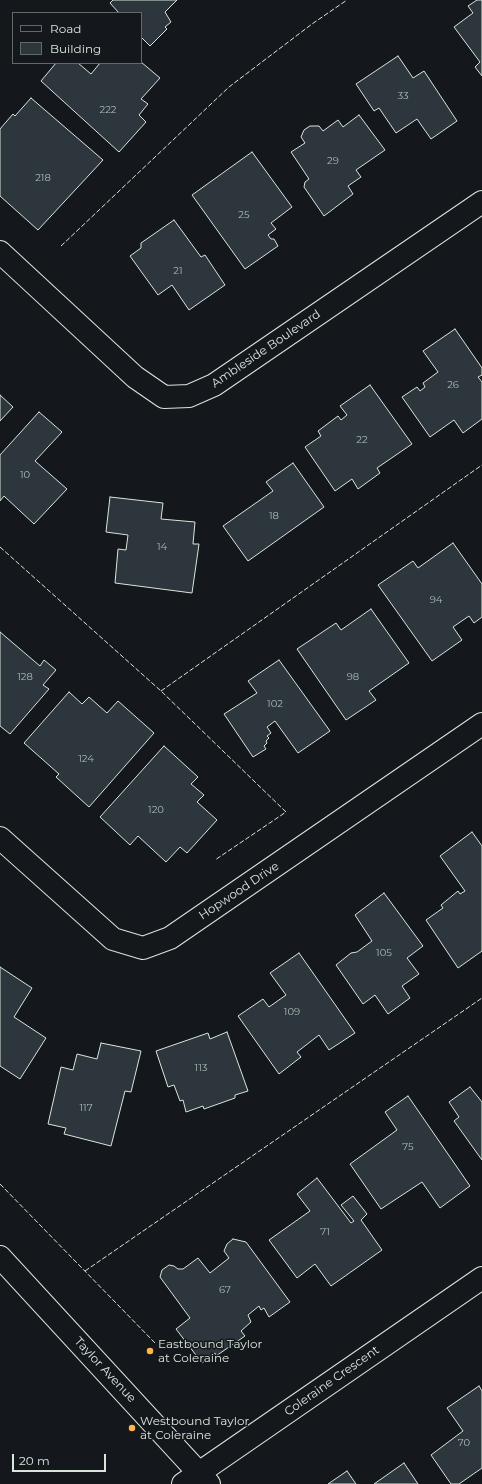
<!DOCTYPE html>
<style>
body{margin:0}
#map{position:relative;width:482px;height:1484px;overflow:hidden;background:#14181c;font-family:Montserrat,sans-serif}
canvas{display:block}
.legend{position:absolute;left:12px;top:12px;width:130px;height:52px;box-sizing:border-box;background:#14181c;border:1px solid #626a69;margin:0;padding:5px 7px;list-style:none;font-size:12px;color:#d8e6dc}
.legend li{display:flex;align-items:center;gap:8px;height:20px}
.legend b{width:20px;border:1px solid #626a69}
.scale{position:absolute;left:12px;top:1454px;width:94px;height:18px;box-sizing:border-box;border:2px solid #d8e6dc;border-top:0;padding-left:5px;font-size:12px;line-height:14px;white-space:nowrap;color:#d8e6dc;-webkit-text-stroke:3px #14181c;paint-order:stroke}
</style>
<div id="map">
<canvas width="482" height="1484"></canvas>
<ul class="legend">
<li><b style="height:5px;background:#14181c"></b>Road</li>
<li><b style="height:11px;background:#2c363c"></b>Building</li>
</ul>
<div class="scale">20 m</div>
</div>
<script>
const c = document.querySelector('canvas').getContext('2d');
c.lineJoin = 'round';
function fillPath(path, color) { c.fillStyle = color; c.fill(path, 'evenodd'); }
const toPath = rows => new Path2D(rows.map(r => 'M' + r).join(''));
function trace(path, color, width, dash) { c.strokeStyle = color; c.lineWidth = width; c.lineCap = dash ? 'butt' : 'round'; c.setLineDash(dash || []); c.stroke(path); }
function label(font, color, halo, rows, align = 'center') {
  c.font = font + ' Montserrat,sans-serif'; c.lineWidth = 3; c.setLineDash([]); c.textBaseline = 'middle'; c.strokeStyle = halo; c.fillStyle = color; for (const [text, x, y, turn = 0] of rows) {
    c.save(); c.translate(x, y); c.rotate((+turn || 0) * Math.PI / 180); c.textAlign = isNaN(turn) ? turn : align; if (halo) c.strokeText(text, 0, 0); c.fillText(text, 0, 0); c.restore();
  }
}
const building = toPath([
 [113,0,177,0,165,12,171,22,165,27,167,29,150,46,141,37,141,13,119,13,110,3,113,0],
 [477,0,482,0,482,76,475,67,480,62,454,27,473,13,468,6,477,0],
 [398,56,413,78,424,71,457,121,431,139,417,119,396,133,379,108,374,111,356,84,398,56],
 [141,62,160,78,141,99,148,104,139,115,146,122,119,152,41,81,56,63,78,63,91,74,100,63,141,63,141,62],
 [31,98,103,160,38,230,0,196,0,129,13,114,15,116,31,98],
 [359,115,385,150,356,170,361,177,348,186,353,194,324,216,304,187,305,182,309,179,291,152,305,143,301,137,304,130,310,126,319,126,323,131,338,120,343,127,359,115],
 [252,152,292,207,271,223,276,229,268,235,271,239,274,239,278,246,245,269,192,195,252,152],
 [174,220,201,257,205,255,225,285,189,310,172,285,158,295,130,256,141,248,141,243,174,220],
 [455,329,482,368,482,375,478,377,482,382,482,419,463,433,454,420,430,437,402,397,417,387,420,391,425,387,423,383,438,372,423,351,455,329],
 [370,385,412,444,377,468,380,473,358,489,352,479,335,491,305,447,321,436,318,431,338,416,341,420,347,415,340,406,370,385],
 [0,395,13,407,0,421,0,395],
 [39,412,62,432,35,461,67,489,34,524,4,496,0,501,0,455,39,412],
 [293,463,324,507,248,561,223,526,273,491,266,482,293,463],
 [110,497,163,503,161,519,195,522,193,544,199,544,192,593,115,583,118,549,126,550,128,535,106,532,110,497],
 [453,543,482,584,482,617,474,623,469,616,453,627,462,640,432,661,378,585,413,561,418,568,453,543],
 [371,609,409,663,369,691,376,700,346,720,297,649,336,623,341,630,371,609],
 [0,632,40,666,44,660,56,670,43,685,49,689,10,734,0,726,0,632],
 [279,660,330,731,298,753,275,721,267,727,271,733,267,736,269,738,266,741,267,743,264,746,266,749,253,757,224,714,257,693,248,681,279,660],
 [69,692,82,704,89,697,107,713,118,701,154,733,89,807,56,777,59,774,24,743,69,692],
 [164,746,198,777,191,784,204,795,197,802,217,820,187,853,180,847,166,862,138,836,130,845,100,817,164,746],
 [472,832,482,846,482,951,458,968,426,920,443,908,441,905,458,891,460,894,465,891,440,856,472,832],
 [384,893,423,946,407,958,419,974,402,986,410,998,388,1014,375,995,363,1004,336,965,351,953,357,952,372,941,355,915,384,893],
 [299,953,355,1033,329,1050,319,1035,297,1052,301,1057,279,1074,238,1016,263,999,269,1007,286,995,270,973,299,953],
 [0,967,32,988,14,1017,46,1038,20,1079,0,1066,0,967],
 [227,1032,248,1091,235,1095,235,1098,204,1109,203,1106,186,1112,183,1100,180,1101,174,1085,168,1087,156,1051,208,1033,210,1039,227,1032],
 [101,1043,141,1051,131,1092,125,1091,111,1146,64,1134,66,1128,48,1124,61,1067,73,1070,77,1054,97,1059,101,1043],
 [470,1087,482,1102,482,1160,454,1121,459,1117,449,1102,470,1087],
 [408,1096,470,1186,440,1208,422,1182,381,1209,350,1164,397,1130,385,1112,408,1096],
 [317,1178,351,1223,354,1221,341,1205,353,1196,367,1214,361,1220,382,1250,331,1286,315,1264,297,1278,269,1240,310,1211,297,1194,317,1178],
 [233,1239,246,1242,290,1302,269,1317,264,1308,261,1310,259,1306,248,1315,251,1322,241,1331,245,1336,216,1356,215,1353,202,1363,176,1329,190,1318,160,1277,162,1270,169,1265,174,1266,178,1269,183,1269,198,1258,210,1273,229,1258,224,1251,227,1244,233,1239],
 [479,1386,482,1391,482,1468,459,1484,451,1484,431,1455,463,1431,447,1408,479,1386],
 [404,1463,418,1484,374,1484,404,1463],
 [347,1471,356,1484,328,1484,347,1471]
]);
fillPath(building, '#2c363c');
trace(building, '#d8e6dc', 1);
const minor = toPath([
 [0,252,135,377,164,397,189,396,214,385,482,202],
 [0,838,113,939,143,948,170,938,482,724],
 [183,1484,482,1278]
]);
const tertiary = toPath([
 [0,1257,209,1484]
]);
trace(minor, '#d8e6dc', 24);
trace(tertiary, '#d8e6dc', 24);
trace(minor, '#14181c', 22);
trace(tertiary, '#14181c', 22);
trace(toPath([
 [61,246,229,87,312,24,347,0],
 [0,547,161,691,286,812,215,860],
 [161,691,482,465],
 [0,1184,155,1343],
 [85,1271,482,998]
]), '#d8e6dc', 1, [5, 2]);
for (const [x, y, r, color] of [
 [150,1351,4,"#ffb74d"],
 [132,1428,4,"#ffb74d"]
]) { const dot = new Path2D(); dot.arc(x, y, r, 0, 2 * Math.PI); c.fillStyle = color; c.fill(dot); trace(dot, '#14181c', 1.5); }
label('10px', '#adbab4', null, [
 ["33",403,96],
 ["222",108,110],
 ["29",333,161],
 ["218",43,178],
 ["25",244,215],
 ["21",178,271],
 ["26",453,385],
 ["22",362,440],
 ["10",25,475],
 ["18",274,516],
 ["14",162,547],
 ["94",436,600],
 ["128",25,677],
 ["98",353,677],
 ["102",275,704],
 ["124",86,759],
 ["120",156,810],
 ["105",384,953],
 ["109",292,1012],
 ["113",201,1068],
 ["117",86,1108],
 ["75",408,1147],
 ["71",325,1232],
 ["67",225,1290],
 ["70",464,1443]
]);
label('12px', '#d8e6dc', '#14181c', [
 ["Ambleside Boulevard",266,349,-34],
 ["Hopwood Drive",239,891,-34],
 ["Taylor Avenue",105,1370,47],
 ["Coleraine Crescent",332,1381,-35]
]);
label('12px', '#d8e6dc', '#14181c', [
 ["Eastbound Taylor",158,1344],
 ["at Coleraine",158,1358],
 ["Westbound Taylor",140,1421],
 ["at Coleraine",140,1435]
], 'left');
</script>
